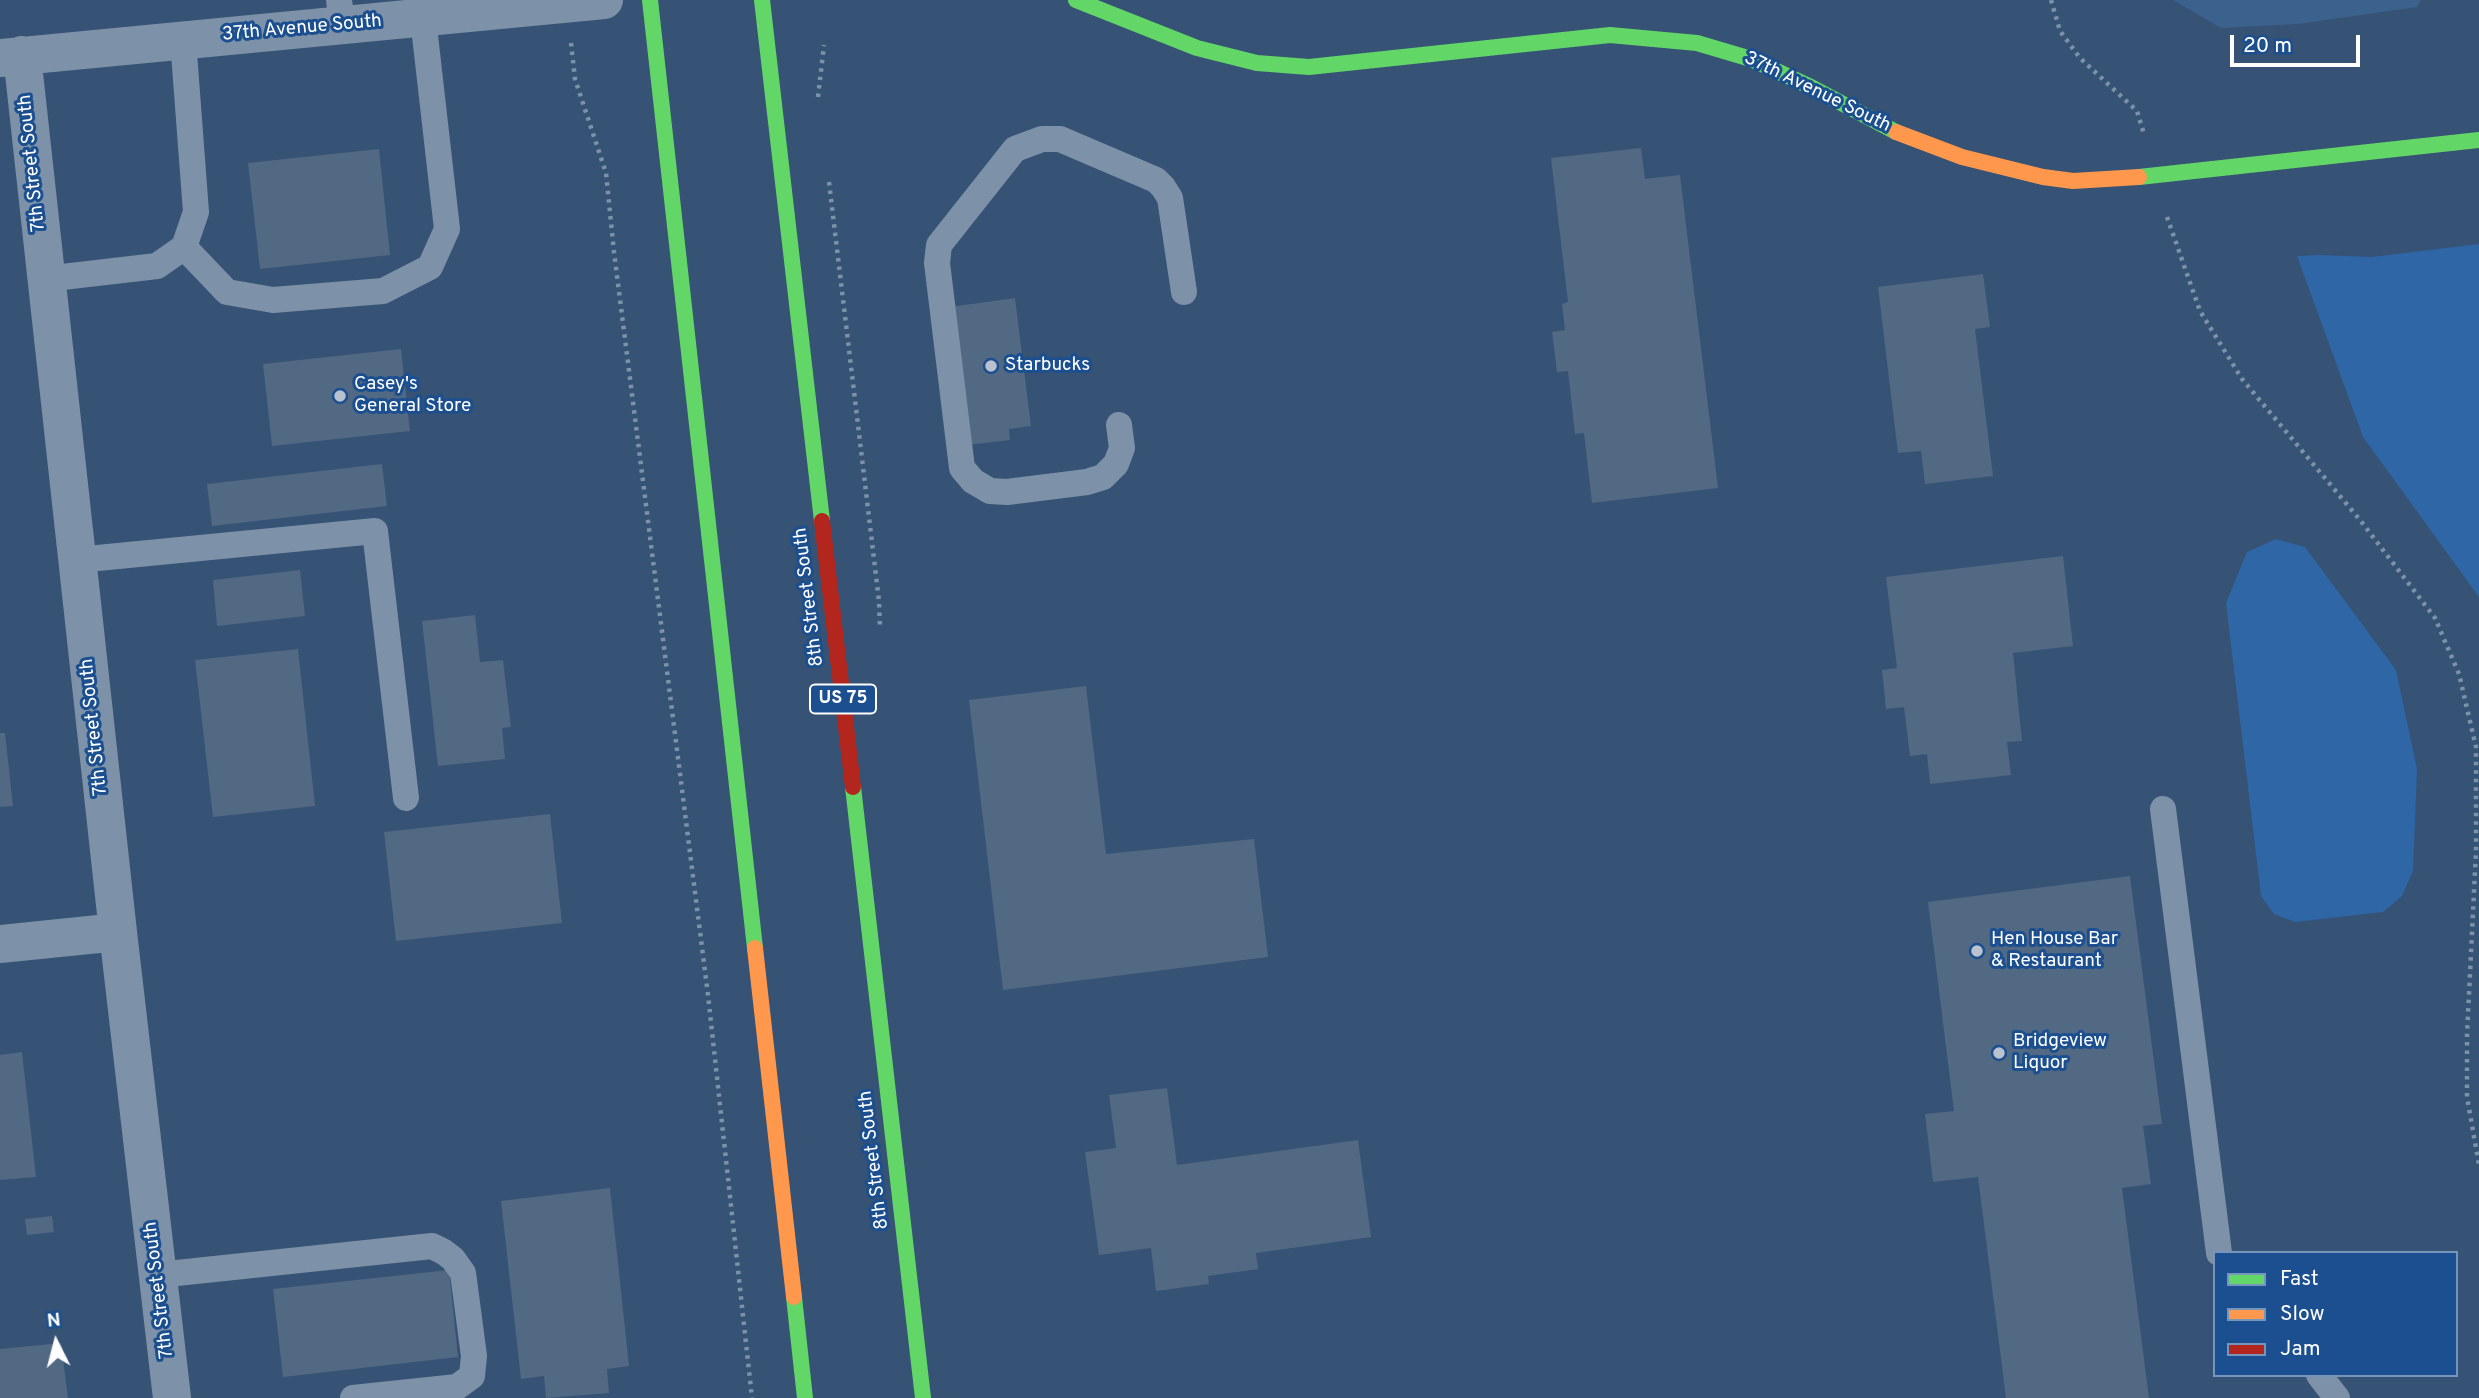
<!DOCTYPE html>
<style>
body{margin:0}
#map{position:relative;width:2479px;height:1398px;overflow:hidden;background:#365274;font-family:Overpass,sans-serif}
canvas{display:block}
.legend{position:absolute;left:2213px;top:1251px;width:245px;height:126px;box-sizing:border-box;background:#1b4f8f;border:2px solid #7695bc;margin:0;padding:9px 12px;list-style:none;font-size:21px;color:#fff}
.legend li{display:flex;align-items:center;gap:14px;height:35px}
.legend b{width:35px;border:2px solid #7695bc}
.north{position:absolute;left:21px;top:1307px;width:70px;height:70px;-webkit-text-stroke:5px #1b4f8f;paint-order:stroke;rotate:354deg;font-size:19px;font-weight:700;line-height:28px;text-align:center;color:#fff}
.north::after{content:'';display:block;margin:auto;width:24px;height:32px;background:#fff;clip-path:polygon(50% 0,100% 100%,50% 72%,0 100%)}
.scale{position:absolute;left:2230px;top:35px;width:130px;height:32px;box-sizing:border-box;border:4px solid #fff;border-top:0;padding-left:9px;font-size:21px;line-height:24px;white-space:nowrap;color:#fff;-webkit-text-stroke:5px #1b4f8f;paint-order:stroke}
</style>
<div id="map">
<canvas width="2479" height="1398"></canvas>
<ul class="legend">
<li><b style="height:9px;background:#63d668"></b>Fast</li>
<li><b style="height:9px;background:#ff974d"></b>Slow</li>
<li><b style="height:9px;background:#b3261e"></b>Jam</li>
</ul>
<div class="north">N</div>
<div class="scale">20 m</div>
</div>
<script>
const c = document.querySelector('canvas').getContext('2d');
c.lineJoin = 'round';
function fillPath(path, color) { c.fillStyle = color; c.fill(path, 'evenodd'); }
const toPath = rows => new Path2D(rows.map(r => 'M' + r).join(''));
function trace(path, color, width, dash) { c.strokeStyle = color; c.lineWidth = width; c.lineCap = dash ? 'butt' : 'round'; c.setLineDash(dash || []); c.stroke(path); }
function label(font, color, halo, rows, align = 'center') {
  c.font = font + ' Overpass,sans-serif'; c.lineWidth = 6; c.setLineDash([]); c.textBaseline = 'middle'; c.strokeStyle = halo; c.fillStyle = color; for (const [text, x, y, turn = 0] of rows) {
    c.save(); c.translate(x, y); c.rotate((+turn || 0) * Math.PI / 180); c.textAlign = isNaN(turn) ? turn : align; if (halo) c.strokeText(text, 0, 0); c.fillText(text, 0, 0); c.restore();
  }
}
fillPath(toPath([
 [2479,244,2479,597,2363,437,2297,256,2319,255,2372,257],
 [2276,539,2305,547,2396,670,2417,769,2413,871,2402,896,2383,912,2295,922,2274,914,2261,896,2226,603,2247,552]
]), '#2f66a5');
fillPath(toPath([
 [2173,0,2421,0,2417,7,2298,24,2221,28]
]), '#3b618d');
fillPath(toPath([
 [1641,148,1645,179,1680,175,1718,488,1592,503,1584,433,1575,434,1568,371,1557,372,1552,332,1565,330,1562,304,1568,302,1551,158],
 [379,149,390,255,260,269,248,163],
 [1983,274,1990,327,1975,329,1993,476,1925,484,1921,451,1898,453,1878,287],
 [1015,298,1031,426,1009,429,1010,440,967,445,950,307],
 [401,349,410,431,272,446,263,364],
 [382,464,387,506,212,526,207,484],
 [2063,556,2073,646,2013,653,2022,741,2007,742,2011,775,1930,784,1927,754,1910,756,1904,707,1886,709,1882,670,1897,668,1886,577],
 [300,570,305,616,217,626,213,580],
 [475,615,480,662,503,660,511,727,502,728,505,759,438,766,422,621],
 [298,649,315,806,213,817,195,660],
 [1086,686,1106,854,1254,839,1268,957,1003,990,969,700],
 [0,733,5,733,13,806,0,807],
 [550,814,562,923,396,941,384,832],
 [2130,876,2162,1124,2143,1126,2151,1184,2122,1188,2149,1398,2006,1398,1978,1177,1933,1182,1925,1114,1954,1111,1928,902],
 [22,1052,36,1177,0,1180,0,1055],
 [1167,1088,1177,1165,1358,1140,1371,1237,1256,1253,1258,1269,1208,1276,1209,1284,1156,1291,1151,1248,1099,1255,1085,1152,1116,1148,1109,1095],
 [610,1188,629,1366,607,1369,609,1393,546,1398,544,1376,521,1379,501,1201],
 [52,1216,54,1232,27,1235,25,1219],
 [449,1270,458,1357,283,1377,273,1289],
 [61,1343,68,1398,0,1398,0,1349]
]), '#526984');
trace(toPath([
 [2051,0,2060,31,2080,58,2137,111,2144,134],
 [571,43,575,79,606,173,614,252,708,995,752,1398],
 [818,97,824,45],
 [829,182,879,601,880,628],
 [2167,217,2200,311,2242,379,2360,520,2435,618,2459,674,2476,747,2476,851,2467,1035,2467,1097,2479,1165]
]), '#7d92a8', 4.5, [3.5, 5]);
trace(toPath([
 [339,0,342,25],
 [184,247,227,292,273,300,383,291,430,267,447,229,423,18],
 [45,279,157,266,184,247,196,212,183,40],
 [1119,425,1122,448,1116,464,1103,477,1087,482,1007,492,990,491,973,481,962,468,937,263,939,245,1015,149,1042,139,1060,139,1156,180,1163,187,1170,198,1184,292],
 [77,560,375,531,406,798],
 [2163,809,2219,1253],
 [158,1275,432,1246,444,1252,453,1259,463,1273,474,1356,472,1376,457,1387,353,1398],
 [2319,1375,2337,1398]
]), '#7d92a8', 26);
trace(toPath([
 [22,55,118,932,172,1398],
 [0,58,604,0],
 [0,944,118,932]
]), '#7d92a8', 38);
trace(toPath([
 [650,0,755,948],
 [762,0,822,521],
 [1076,0,1197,48,1257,63,1309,67,1610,35,1697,43,1751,59,1811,87,1896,132],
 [2139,177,2479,140],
 [853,787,923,1398],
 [794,1297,805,1398]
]), '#63d668', 16);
trace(toPath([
 [1896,132,1962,157,2043,177,2073,181,2139,177],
 [755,948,794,1297]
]), '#ff974d', 16);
trace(toPath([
 [822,521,853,787]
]), '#b3261e', 16);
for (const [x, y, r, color] of [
 [991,366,7,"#b9c2ce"],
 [340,396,7,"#b9c2ce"],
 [1977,951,7,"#b9c2ce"],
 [1999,1053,7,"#b9c2ce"]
]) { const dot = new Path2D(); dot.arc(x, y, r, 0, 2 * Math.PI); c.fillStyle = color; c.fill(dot); trace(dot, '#1b4f8f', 2.5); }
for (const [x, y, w] of [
 [843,699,66]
]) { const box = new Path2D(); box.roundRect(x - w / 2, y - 14.5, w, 29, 5); c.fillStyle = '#1b4f8f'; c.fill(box); trace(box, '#fff', 2); }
label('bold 18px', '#fff', null, [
 ["US 75",843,699]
]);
label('19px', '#fff', '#1b4f8f', [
 ["37th Avenue South",302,29,-5],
 ["37th Avenue South",1817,93,26],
 ["7th Street South",33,163,-96],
 ["8th Street South",810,597,-97],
 ["7th Street South",95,727,-96],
 ["8th Street South",875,1160,-97],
 ["7th Street South",160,1290,-97]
]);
label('19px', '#fff', '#1b4f8f', [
 ["Starbucks",1005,366],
 ["Casey's",354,385],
 ["General Store",354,407],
 ["Hen House Bar",1991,940],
 ["& Restaurant",1991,962],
 ["Bridgeview",2013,1042],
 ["Liquor",2013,1064]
], 'left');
</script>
